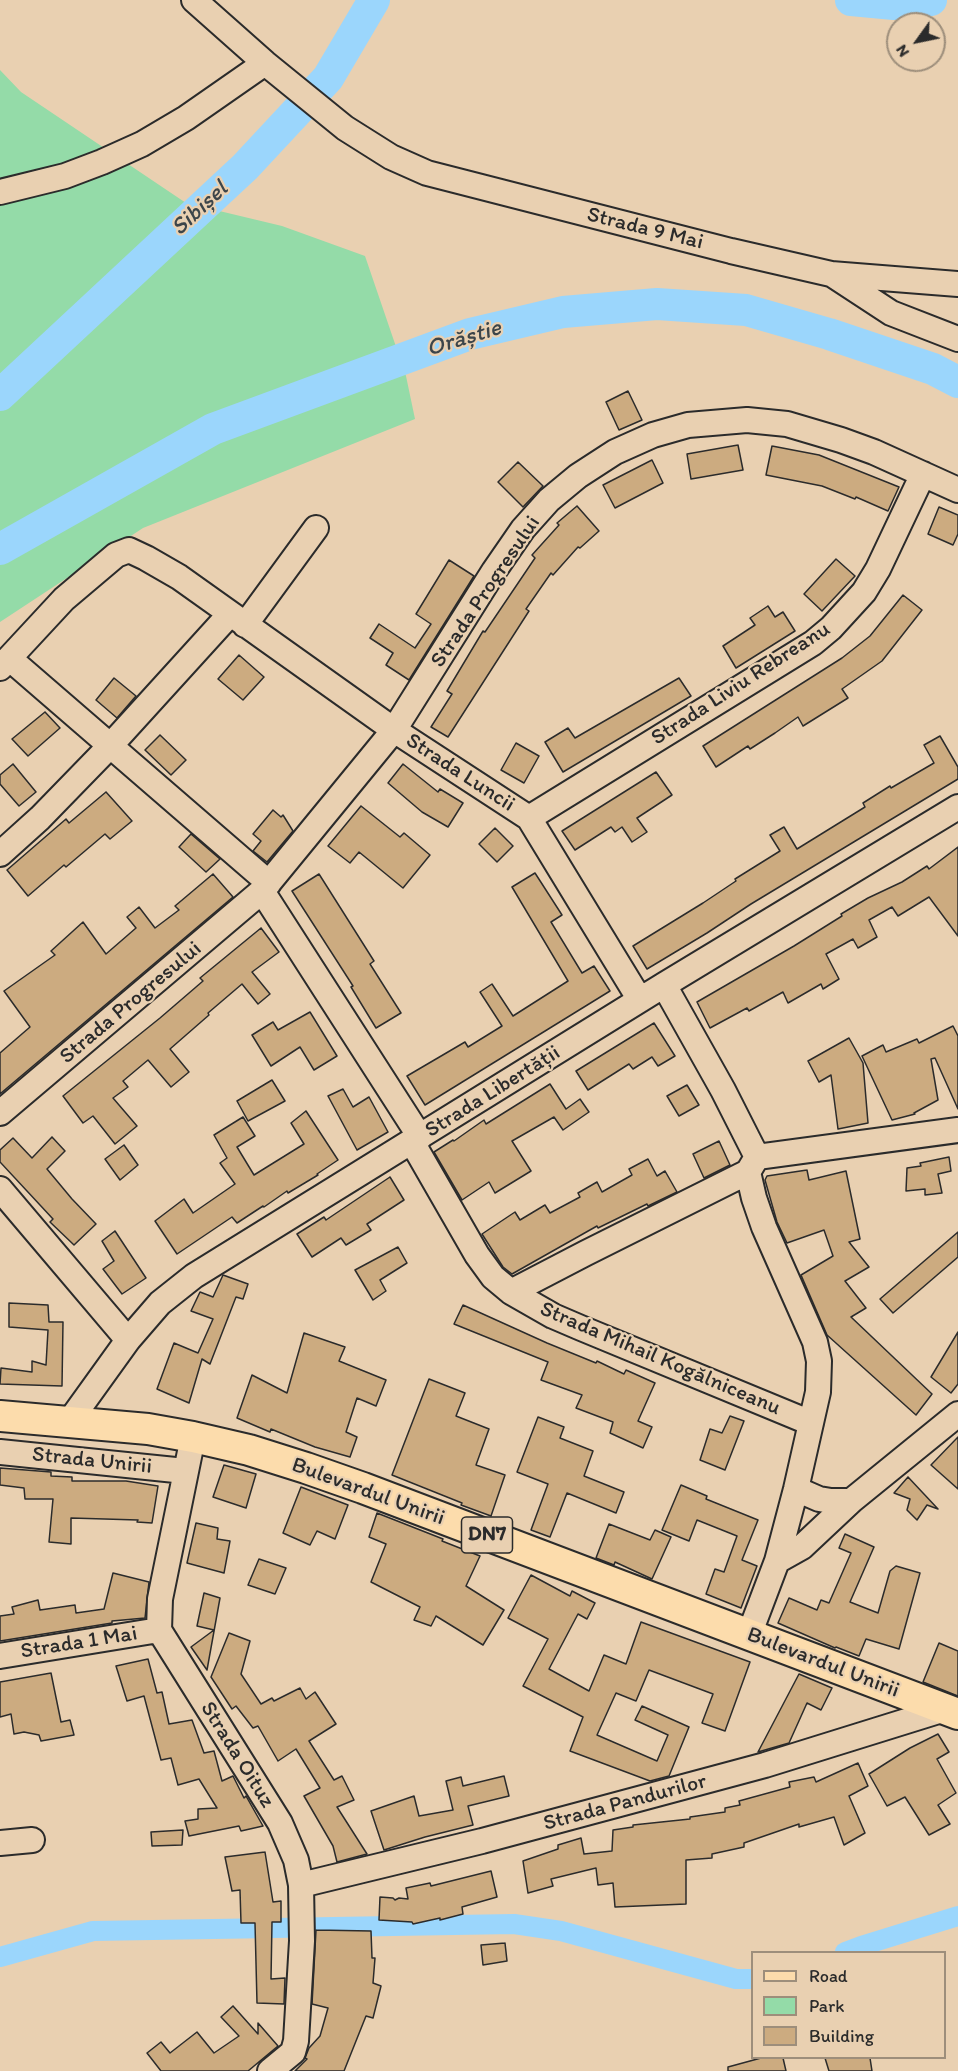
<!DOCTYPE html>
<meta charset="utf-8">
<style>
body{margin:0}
#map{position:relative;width:958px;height:2071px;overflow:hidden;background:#e9d0b1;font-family:Itim,sans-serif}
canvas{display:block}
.legend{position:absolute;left:751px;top:1951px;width:195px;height:108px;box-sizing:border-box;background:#e9d0b1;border:2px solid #9d8e7b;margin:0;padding:8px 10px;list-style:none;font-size:18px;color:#2b2b2b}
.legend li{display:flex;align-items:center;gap:12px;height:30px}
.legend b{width:30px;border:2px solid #9d8e7b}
.north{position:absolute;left:886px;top:12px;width:60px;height:60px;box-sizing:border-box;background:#e9d0b1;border:2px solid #9d8e7b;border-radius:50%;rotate:237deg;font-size:16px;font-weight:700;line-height:24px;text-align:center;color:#2b2b2b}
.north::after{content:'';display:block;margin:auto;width:21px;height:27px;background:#2b2b2b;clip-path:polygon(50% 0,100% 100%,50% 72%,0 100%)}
</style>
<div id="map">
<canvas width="958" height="2071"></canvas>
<ul class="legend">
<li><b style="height:8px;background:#fcdcac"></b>Road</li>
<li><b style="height:16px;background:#94dba8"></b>Park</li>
<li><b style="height:16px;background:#ccab80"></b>Building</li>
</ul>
<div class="north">N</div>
</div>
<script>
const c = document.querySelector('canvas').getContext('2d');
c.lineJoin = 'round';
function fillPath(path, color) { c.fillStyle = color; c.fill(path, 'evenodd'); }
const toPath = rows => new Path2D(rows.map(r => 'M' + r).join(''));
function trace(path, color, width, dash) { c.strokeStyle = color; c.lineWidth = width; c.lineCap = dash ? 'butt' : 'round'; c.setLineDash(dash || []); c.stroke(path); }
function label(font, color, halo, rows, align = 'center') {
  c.font = font + ' Itim,sans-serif'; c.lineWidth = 4.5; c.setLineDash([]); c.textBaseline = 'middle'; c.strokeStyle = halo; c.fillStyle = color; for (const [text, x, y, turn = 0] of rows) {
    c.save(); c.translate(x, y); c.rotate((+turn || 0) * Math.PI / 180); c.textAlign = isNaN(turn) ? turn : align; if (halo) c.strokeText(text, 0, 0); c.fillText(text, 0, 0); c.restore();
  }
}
fillPath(toPath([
 [0,70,21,92,186,203,282,226,365,256,406,376,415,419,143,528,0,622]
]), '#94dba8');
trace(toPath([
 [845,1952,861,1946,958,1916],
 [0,1957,93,1931,514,1924,561,1931,736,1979,752,1979]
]), '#9bd6fc', 20);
trace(toPath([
 [851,0,894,4,931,0],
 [0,395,245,167,328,78,374,0],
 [0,549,213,429,470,334,563,312,657,304,746,310,829,334,933,369,958,382]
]), '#9bd6fc', 32);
const building = toPath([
 [628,391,642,420,619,430,606,402,628,391],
 [738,445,743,470,691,479,687,454,738,445],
 [772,446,819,455,899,487,888,511,856,497,855,499,822,486,766,475,772,446],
 [652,460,663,483,615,508,603,485,652,460],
 [518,462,543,486,523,507,498,482,518,462],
 [577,506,599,531,580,548,578,547,553,575,551,573,526,609,529,611,448,737,431,727,452,694,447,691,483,631,485,632,535,558,532,555,559,525,557,523,577,506],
 [939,507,958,515,958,534,953,545,928,534,939,507],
 [836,559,855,576,822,611,804,594,836,559],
 [449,560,474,576,409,680,386,665,393,653,370,638,379,624,415,648,431,624,416,614,449,560],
 [903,595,922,610,882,661,842,689,848,698,803,726,798,717,775,733,750,749,748,746,716,767,703,746,842,658,870,636,903,595],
 [768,606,775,617,783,612,795,631,736,668,723,646,755,625,750,618,768,606],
 [239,655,264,677,243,700,218,679,239,655],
 [114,678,136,696,117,718,96,700,114,678],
 [679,678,691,696,563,772,545,742,568,728,575,738,679,678],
 [45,712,60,728,28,756,12,739,45,712],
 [160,735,186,760,171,775,145,750,160,735],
 [940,736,958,767,958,779,751,904,707,933,647,969,633,946,703,903,736,881,735,879,780,851,770,835,784,827,797,849,865,807,863,803,890,786,891,788,934,763,924,745,940,736],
 [516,743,539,756,524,783,501,770,516,743],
 [13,764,36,792,19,806,0,784,0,775,13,764],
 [403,764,438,792,440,789,463,803,448,827,422,812,388,783,403,764],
 [656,772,672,795,637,818,647,832,632,842,622,827,615,832,611,827,575,850,562,831,656,772],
 [106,792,132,821,110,839,105,834,66,867,64,865,28,896,7,870,66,819,69,823,106,792],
 [361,806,400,837,404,833,430,855,403,888,359,852,350,863,328,846,361,806],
 [273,810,281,817,283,815,293,831,267,862,253,851,261,841,253,834,273,810],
 [495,828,513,846,497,862,479,844,495,828],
 [191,834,220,859,206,872,179,847,191,834],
 [958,847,958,936,929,897,898,916,892,907,869,920,877,937,858,948,853,939,826,954,839,979,823,989,821,984,788,1003,783,992,749,1011,747,1008,710,1028,697,1002,794,946,842,916,841,914,868,898,902,882,927,866,929,869,958,847],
 [535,873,562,915,551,922,582,973,594,966,610,991,425,1105,407,1076,465,1042,468,1047,502,1026,480,992,492,984,513,1016,568,981,512,887,535,873],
 [213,874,233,897,0,1094,0,1053,30,1027,4,991,55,955,51,951,83,922,106,954,136,928,127,917,139,907,155,928,179,910,175,906,213,874],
 [319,874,374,961,370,964,401,1013,376,1028,351,987,353,986,292,891,319,874],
 [261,928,279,952,252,972,270,994,258,1004,242,984,208,1013,209,1015,170,1049,189,1072,171,1087,148,1060,123,1081,128,1087,113,1098,137,1126,115,1144,93,1116,83,1123,63,1096,160,1018,203,981,200,978,261,928],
 [310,1012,337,1056,314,1070,300,1047,271,1066,252,1035,273,1022,278,1030,310,1012],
 [654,1023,675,1056,658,1066,652,1057,633,1069,629,1064,588,1090,576,1071,654,1023],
 [953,1026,958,1036,958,1109,935,1058,931,1059,938,1100,914,1113,915,1114,892,1120,862,1056,883,1045,886,1052,917,1039,919,1043,953,1026],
 [849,1038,863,1063,868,1123,838,1129,831,1075,819,1082,808,1061,849,1038],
 [272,1080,285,1101,248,1121,237,1101,272,1080],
 [550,1084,566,1109,580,1099,589,1112,563,1130,554,1117,512,1141,531,1171,495,1193,489,1182,462,1200,434,1152,453,1140,454,1141,484,1120,486,1124,550,1084],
 [687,1085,699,1105,679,1116,667,1096,687,1085],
 [343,1089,353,1107,369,1097,388,1132,357,1150,328,1096,343,1089],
 [306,1111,338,1160,317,1174,318,1175,288,1193,287,1191,264,1207,263,1206,237,1223,232,1217,177,1254,155,1221,184,1199,193,1213,235,1184,220,1163,227,1158,214,1135,243,1117,255,1136,237,1147,254,1175,304,1144,291,1123,306,1111],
 [52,1137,65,1151,47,1169,72,1199,96,1224,74,1245,50,1222,53,1219,0,1162,0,1150,13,1138,32,1158,52,1137],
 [719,1141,730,1165,704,1178,693,1154,719,1141],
 [124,1145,138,1165,120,1180,105,1159,124,1145],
 [949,1157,951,1171,938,1174,942,1193,925,1195,925,1189,906,1191,907,1168,921,1166,920,1163,949,1157],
 [648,1159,657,1176,665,1171,677,1192,648,1206,647,1204,598,1228,597,1226,512,1274,503,1267,482,1234,515,1212,520,1220,545,1205,550,1213,580,1197,578,1193,597,1182,602,1192,632,1175,629,1169,648,1159],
 [807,1170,809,1180,846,1171,860,1239,849,1242,869,1267,845,1281,866,1308,851,1317,932,1394,916,1415,827,1335,801,1275,833,1256,824,1230,787,1243,777,1222,765,1180,767,1176,807,1170],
 [390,1177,404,1200,367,1224,371,1230,346,1245,341,1238,312,1257,297,1234,324,1217,326,1220,390,1177],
 [115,1231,146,1278,122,1294,103,1269,114,1261,102,1241,115,1231],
 [958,1232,958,1257,893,1313,880,1299,958,1232],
 [398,1247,407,1263,380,1280,386,1291,373,1300,355,1270,398,1247],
 [223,1275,248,1284,243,1299,236,1297,210,1364,202,1359,189,1403,157,1389,174,1343,198,1353,213,1319,191,1311,200,1292,213,1297,223,1275],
 [9,1303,48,1305,49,1322,63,1322,62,1386,0,1384,1,1368,32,1372,32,1361,46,1365,48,1330,9,1327,9,1303],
 [463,1305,547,1343,596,1363,597,1361,624,1374,626,1370,655,1383,638,1421,652,1427,643,1448,610,1433,613,1422,576,1408,582,1395,541,1380,548,1362,454,1324,463,1305],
 [958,1332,958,1384,951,1393,931,1377,958,1332],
 [304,1333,345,1347,339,1361,386,1380,376,1406,357,1398,346,1432,357,1437,350,1457,315,1447,271,1429,270,1432,237,1418,252,1375,287,1393,304,1333],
 [429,1379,465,1393,456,1416,489,1429,476,1465,505,1475,491,1516,461,1505,462,1503,392,1475,429,1379],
 [730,1416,744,1421,725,1470,700,1460,710,1429,722,1433,730,1416],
 [538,1417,564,1427,560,1438,593,1451,584,1476,624,1492,616,1513,567,1493,550,1537,531,1530,548,1484,517,1472,538,1417],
 [958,1437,958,1489,931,1465,958,1437],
 [224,1465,256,1474,246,1508,213,1497,224,1465],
 [0,1468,51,1472,51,1476,72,1477,72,1481,126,1481,158,1486,152,1523,137,1522,138,1520,71,1518,71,1544,49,1542,53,1499,25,1499,24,1488,0,1485,0,1468],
 [908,1477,938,1509,927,1505,917,1520,907,1510,910,1499,894,1493,908,1477],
 [681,1485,707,1496,706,1499,758,1520,742,1560,757,1566,741,1608,706,1594,715,1569,724,1572,737,1536,697,1520,689,1541,662,1530,681,1485],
 [301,1487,348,1505,335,1539,317,1531,310,1545,283,1533,301,1487],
 [377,1513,443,1539,442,1541,480,1556,466,1586,504,1610,483,1645,436,1616,431,1626,414,1620,420,1607,371,1582,386,1544,369,1537,377,1513],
 [196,1523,218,1528,217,1539,230,1541,224,1573,187,1563,196,1523],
 [609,1524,650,1540,655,1530,671,1537,652,1579,615,1562,614,1565,596,1558,609,1524],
 [845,1534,874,1547,850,1602,878,1613,890,1571,896,1566,920,1573,899,1649,866,1639,859,1656,836,1647,835,1648,778,1623,789,1598,817,1610,821,1600,829,1603,851,1553,839,1548,845,1534],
 [259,1559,286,1568,275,1594,248,1585,259,1559],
 [113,1573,149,1582,145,1618,112,1621,112,1623,0,1641,0,1616,14,1614,12,1607,38,1600,40,1610,75,1605,76,1613,104,1609,113,1573],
 [531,1575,570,1596,572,1591,595,1603,587,1619,578,1614,549,1669,589,1691,604,1655,626,1664,641,1622,750,1662,725,1731,702,1723,713,1694,649,1670,636,1701,616,1693,597,1735,657,1761,668,1735,635,1720,642,1706,689,1727,669,1776,650,1781,570,1751,583,1717,523,1686,548,1639,508,1618,531,1575],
 [204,1593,220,1598,207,1670,191,1647,214,1630,197,1626,204,1593],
 [229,1633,250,1641,241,1674,261,1704,272,1698,274,1701,300,1688,306,1699,315,1692,336,1724,309,1741,334,1780,342,1776,354,1800,337,1807,367,1854,337,1862,333,1846,304,1796,320,1788,296,1749,278,1761,258,1726,253,1728,236,1706,232,1709,211,1677,229,1633],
 [939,1643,958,1651,958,1696,923,1682,939,1643],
 [148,1659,157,1693,162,1692,169,1724,192,1720,204,1753,214,1751,222,1781,233,1776,244,1798,246,1796,263,1826,241,1831,239,1826,189,1836,185,1821,198,1819,198,1809,217,1808,199,1779,178,1785,171,1758,161,1760,144,1696,127,1701,116,1666,148,1659],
 [51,1673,61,1722,70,1720,74,1735,41,1741,39,1735,24,1732,14,1734,11,1714,0,1717,0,1682,51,1673],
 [799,1674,832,1688,821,1710,807,1703,789,1743,758,1752,799,1674],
 [938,1734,949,1752,937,1759,956,1793,938,1805,950,1824,929,1835,905,1797,887,1806,869,1774,910,1748,938,1734],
 [858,1763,868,1786,849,1796,865,1833,844,1845,834,1817,799,1827,799,1824,744,1843,744,1847,712,1854,712,1858,686,1860,686,1904,615,1907,613,1883,598,1885,596,1868,551,1879,553,1886,528,1893,523,1861,558,1849,558,1845,581,1838,584,1854,612,1851,613,1830,633,1827,633,1825,690,1819,690,1817,725,1812,725,1808,740,1805,739,1801,790,1787,789,1782,814,1777,816,1782,858,1763],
 [504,1776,509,1796,468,1806,473,1825,425,1837,384,1850,371,1811,414,1796,419,1816,453,1810,446,1781,461,1777,463,1786,504,1776],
 [183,1830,182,1845,152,1846,151,1832,183,1830],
 [265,1852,273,1902,281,1901,281,1922,272,1922,271,1979,285,1978,284,2004,257,2003,255,1923,241,1923,240,1890,232,1891,225,1857,265,1852],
 [491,1871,497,1897,462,1907,463,1914,440,1920,440,1918,413,1924,412,1922,379,1920,380,1897,393,1898,395,1900,399,1898,408,1899,406,1888,430,1883,431,1886,491,1871],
 [316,1930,371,1931,372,1958,375,1958,373,1983,381,1986,373,2018,366,2016,344,2071,295,2071,307,2059,305,2058,309,2048,320,2036,328,2008,312,2004,316,1930],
 [505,1943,507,1961,483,1965,481,1945,505,1943],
 [233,2006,258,2034,258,2023,278,2046,248,2071,161,2071,147,2053,161,2042,170,2053,197,2032,214,2053,239,2036,221,2017,233,2006],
 [761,2058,783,2058,786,2071,728,2071,728,2067,761,2058],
 [825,2058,870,2058,872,2071,829,2071,825,2058]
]);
fillPath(building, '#ccab80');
trace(building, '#2b2b2b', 1.5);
const minor = toPath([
 [194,0,265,63,345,128,391,157,427,173,731,251,831,274,958,284],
 [0,192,65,176,102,162,142,144,186,118,265,63],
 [833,275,891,313,958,339],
 [245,625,316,528],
 [10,659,269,883],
 [0,668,64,599,116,555,129,550,146,558,179,577,394,730,529,818,640,1000],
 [529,818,813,643,831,628,864,592,878,569,923,474],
 [0,854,40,818,110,746,230,614],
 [262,891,420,1137],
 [664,985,723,1090,757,1157,748,1172,754,1198,764,1227,815,1342,819,1361,818,1392,796,1489,777,1561,749,1635],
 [0,1113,262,891,394,730,494,571,523,529,549,500,578,476,615,452,653,435,688,425,747,420,787,424,841,440,874,452,958,490],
 [412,1142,477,1255,493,1277,511,1292,553,1316,581,1328,811,1423],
 [757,1157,958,1130],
 [0,1189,128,1340],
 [511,1292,586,1253,748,1172],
 [69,1422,128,1340,160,1303,194,1276,664,985,958,807],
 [193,1437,160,1599,159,1630,280,1823,296,1860,301,1885,302,1941,296,2041,293,2052,270,2071],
 [0,1452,185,1471],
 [796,1489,819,1499,831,1501,851,1501],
 [777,1561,802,1547,851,1501,958,1414],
 [0,1656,159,1630],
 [0,1843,32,1840],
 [301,1885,482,1841,765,1765,945,1709]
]);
const major = toPath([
 [0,1416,148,1429,193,1437,249,1450,306,1468,363,1488,958,1714]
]);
trace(minor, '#2b2b2b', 28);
trace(major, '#2b2b2b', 34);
trace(minor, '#e9d0b1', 24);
trace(major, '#fcdcac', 30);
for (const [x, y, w] of [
 [487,1535,51]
]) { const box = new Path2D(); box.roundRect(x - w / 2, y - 18, w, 36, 4.5); c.fillStyle = '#e9d0b1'; c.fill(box); trace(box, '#2b2b2b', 1.5); }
label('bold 21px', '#2b2b2b', null, [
 ["DN7",487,1535]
]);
label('22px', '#2b2b2b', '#e9d0b1', [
 ["Strada 9 Mai",645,229,14],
 ["Strada Progresului",486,592,-56],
 ["Strada Liviu Rebreanu",741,684,-33],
 ["Strada Luncii",460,773,33],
 ["Strada Progresului",131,1003,-40],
 ["Strada Libertății",493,1092,-32],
 ["Strada Mihail Kogălniceanu",660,1359,23],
 ["Strada Unirii",92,1461,6],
 ["Bulevardul Unirii",368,1492,20],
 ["Strada 1 Mai",79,1643,-9],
 ["Bulevardul Unirii",823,1663,21],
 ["Strada Oituz",237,1755,58],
 ["Strada Pandurilor",625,1803,-15]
]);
label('italic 24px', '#3c454a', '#e9d0b1', [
 ["Sibișel",200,209,-43],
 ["Orăștie",464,339,-17]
]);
</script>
